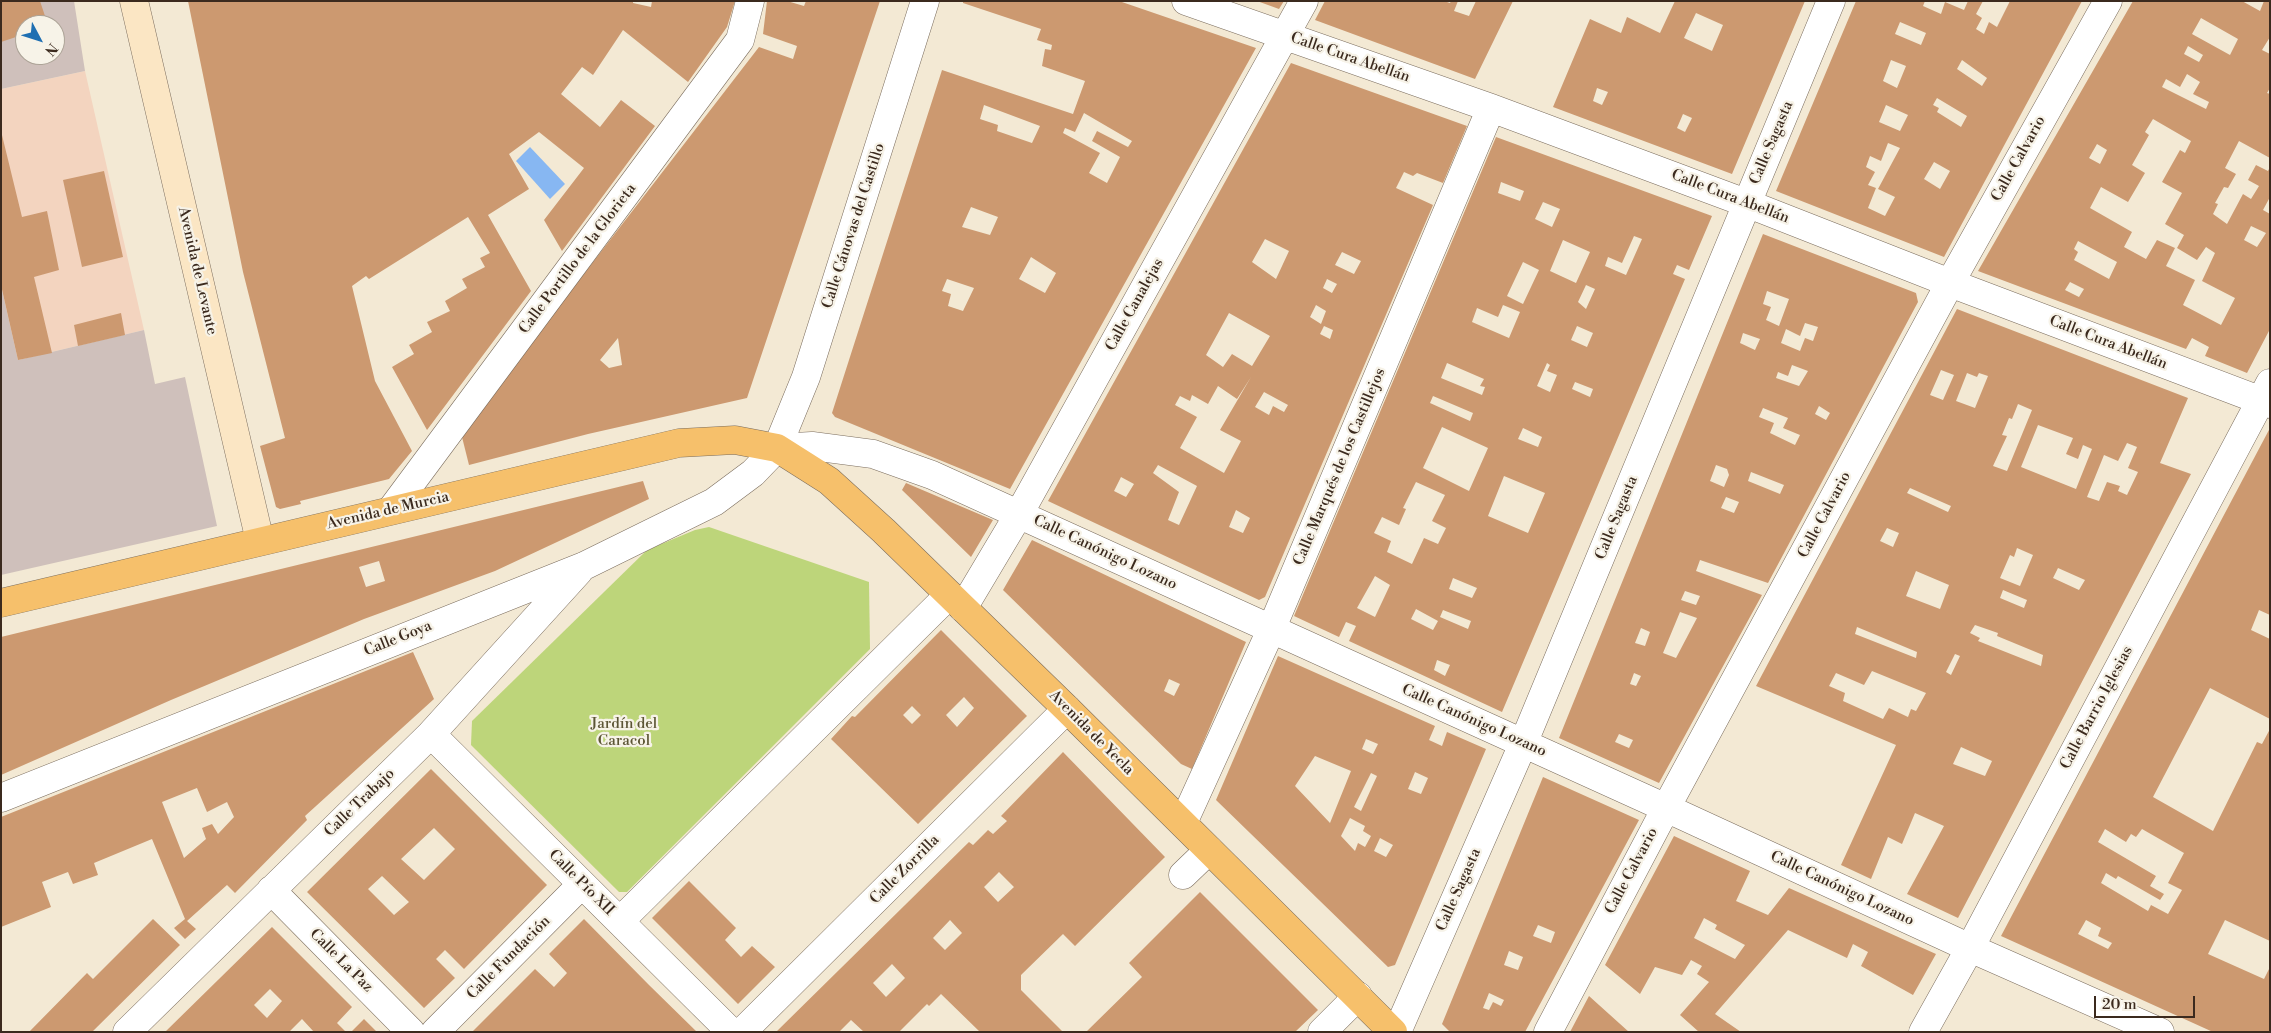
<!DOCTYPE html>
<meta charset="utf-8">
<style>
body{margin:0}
#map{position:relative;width:2271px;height:1033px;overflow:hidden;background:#f3e9d4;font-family:"Libre Bodoni",serif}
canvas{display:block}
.frame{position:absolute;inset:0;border:2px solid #3b2a1e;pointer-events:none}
.north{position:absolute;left:15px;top:15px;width:50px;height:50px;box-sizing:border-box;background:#f7f3e8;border:1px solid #aca397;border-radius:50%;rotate:130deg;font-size:14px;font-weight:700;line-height:20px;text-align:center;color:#3b2a1e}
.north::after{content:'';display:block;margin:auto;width:18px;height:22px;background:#1f6fb2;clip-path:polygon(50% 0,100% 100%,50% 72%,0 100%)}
.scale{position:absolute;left:2094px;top:996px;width:101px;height:22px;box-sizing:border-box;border:2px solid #3b2a1e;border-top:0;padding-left:6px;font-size:15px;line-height:18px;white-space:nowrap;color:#3b2a1e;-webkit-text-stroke:4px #f7f3e8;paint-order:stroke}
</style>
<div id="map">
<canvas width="2271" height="1033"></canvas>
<div class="frame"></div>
<div class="north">N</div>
<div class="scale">20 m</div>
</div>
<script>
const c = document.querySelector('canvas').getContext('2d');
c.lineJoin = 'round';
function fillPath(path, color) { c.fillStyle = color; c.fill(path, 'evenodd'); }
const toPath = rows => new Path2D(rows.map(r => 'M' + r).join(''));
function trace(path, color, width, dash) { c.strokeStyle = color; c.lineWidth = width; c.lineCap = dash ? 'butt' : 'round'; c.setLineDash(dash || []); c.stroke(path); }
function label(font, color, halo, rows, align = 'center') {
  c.font = font + ' "Libre Bodoni",serif'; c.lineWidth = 4.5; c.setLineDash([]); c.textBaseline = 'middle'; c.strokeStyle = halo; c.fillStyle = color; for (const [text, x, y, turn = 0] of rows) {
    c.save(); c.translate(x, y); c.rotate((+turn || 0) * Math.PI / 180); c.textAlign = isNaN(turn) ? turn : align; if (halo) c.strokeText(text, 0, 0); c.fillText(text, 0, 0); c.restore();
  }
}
fillPath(toPath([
 [85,71,144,330,18,360,1,285,1,89]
]), '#f3d4bf');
fillPath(toPath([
 [1,1,74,1,85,71,1,89],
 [25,25,55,25,55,55,25,55],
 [1,285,18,360,144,330,155,384,185,377,217,526,1,575]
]), '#cfc0bb');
fillPath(toPath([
 [709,527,869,582,870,649,627,892,619,892,471,745,472,721,647,550,695,530]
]), '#bdd57a');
fillPath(toPath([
 [530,147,565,184,550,199,516,161]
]), '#87b7f2');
fillPath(toPath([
 [1,1,40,1,48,25,25,25,25,34,1,42],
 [188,1,633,1,633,3,651,7,652,1,735,1,727,27,688,82,623,30,593,75,582,67,561,94,600,127,621,100,655,126,562,251,544,220,584,168,539,132,509,154,529,189,488,215,531,291,427,430,392,367,414,354,409,345,432,332,427,322,450,311,445,301,467,288,462,279,485,267,480,258,490,253,468,217,369,279,366,276,352,286,375,381,412,451,389,479,300,501,301,504,280,509,276,507,260,446,285,438,243,272],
 [767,1,787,1,804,6,806,1,880,1,747,398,588,434,469,465,461,433,759,47,793,59,797,46,763,34],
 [618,338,622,365,609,368,600,360],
 [963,1,1119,1,1256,48,1010,489,835,417,832,413,942,70,1073,114,1085,81,1042,66,1045,49,1051,50,1052,45,1037,40,1041,29,963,3],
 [984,105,1040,126,1032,143,997,131,998,125,980,119],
 [1084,113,1132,141,1128,147,1097,131,1092,141,1120,157,1107,183,1089,173,1100,153,1063,133,1065,128,1075,132],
 [971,207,998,217,990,235,962,227],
 [1031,257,1056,273,1045,293,1019,279],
 [947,279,974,288,963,311,948,306,951,294,942,291],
 [1257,1,1284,1,1279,9],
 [1325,1,1444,1,1450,3,1451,1,1458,1,1454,11,1469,16,1476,1,1513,1,1475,79,1315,20],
 [1675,1,1805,1,1732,174,1553,107,1590,19,1621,33,1627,17,1660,33],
 [1696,13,1723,25,1712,51,1684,38],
 [1597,88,1608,92,1602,105,1593,101],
 [1683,114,1692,118,1685,132,1677,128],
 [1856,1,1925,1,1923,6,1941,14,1945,2,1964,10,1968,1,1983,1,1976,14,1982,18,1976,29,1984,34,1989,22,1997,27,2010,1,2082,1,1944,257,1776,191],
 [1900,22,1926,33,1921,45,1895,34],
 [1891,60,1906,66,1897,88,1883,81],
 [1962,60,1987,78,1982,86,1957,69],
 [1937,98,1967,116,1961,127,1937,112,1939,108,1933,105],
 [1886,105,1908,115,1900,131,1879,122],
 [1888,143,1900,148,1878,189,1895,197,1885,216,1868,208,1876,188,1868,185,1875,172,1866,167,1870,156,1881,161],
 [1934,162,1950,171,1940,189,1924,179],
 [2133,1,2242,1,2260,11,2264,1,2270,1,2270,37,2262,50,2270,54,2270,88,2267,93,2270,94,2270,158,2239,141,2225,168,2236,174,2228,188,2224,187,2215,203,2218,204,2213,214,2227,224,2243,194,2251,199,2259,186,2248,180,2256,165,2268,171,2270,167,2270,197,2263,210,2270,214,2270,329,2247,373,2205,356,2209,347,2192,338,2186,349,1978,271],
 [2201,18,2238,39,2230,55,2192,34],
 [2188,46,2203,55,2199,62,2184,54],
 [2187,74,2200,82,2193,94,2209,102,2206,109,2162,87,2166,79,2180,87],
 [2153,119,2191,141,2185,153,2180,150,2162,182,2182,193,2165,224,2184,235,2177,248,2197,260,2206,247,2215,253,2202,281,2235,298,2221,325,2183,305,2195,280,2166,266,2175,248,2157,240,2146,259,2124,247,2132,232,2090,208,2101,187,2128,202,2145,173,2132,165,2149,135,2145,132],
 [2097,144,2107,150,2100,164,2089,158],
 [2251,226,2266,233,2257,247,2244,240],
 [2078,241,2117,262,2109,279,2074,260,2078,252,2074,249],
 [2070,282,2084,289,2079,297,2065,290],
 [1291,63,1467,126,1443,183,1417,173,1413,176,1404,172,1396,188,1433,205,1265,597,1259,600,1048,501],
 [1265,239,1289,251,1276,279,1252,262],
 [1342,252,1361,261,1354,274,1335,265],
 [1327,279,1337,284,1332,293,1323,288],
 [1316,305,1326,311,1321,324,1310,317],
 [1229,313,1270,336,1252,366,1232,354,1223,367,1206,355],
 [1324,326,1333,330,1330,339,1320,334],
 [1251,377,1220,430,1241,441,1224,473,1180,448,1197,417,1175,405,1180,396,1190,401,1192,395,1208,404,1218,386,1237,399],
 [1264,392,1288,405,1284,412,1273,406,1269,415,1255,407],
 [1158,465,1197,486,1179,525,1168,520,1179,492,1153,473],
 [1121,477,1134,484,1126,497,1114,491],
 [1236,510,1250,518,1243,533,1229,527],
 [1,131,22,217,47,211,59,270,34,277,52,353,18,360,1,285],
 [1496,137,1712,216,1689,270,1677,265,1673,274,1685,279,1502,712,1349,641,1356,626,1346,622,1339,637,1294,616],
 [1501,182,1524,191,1520,201,1498,193],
 [1543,202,1560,209,1552,227,1535,219],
 [1634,236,1642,239,1626,275,1605,266,1608,257,1622,263],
 [1563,240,1590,252,1576,283,1550,271],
 [1523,262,1539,270,1523,304,1507,296],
 [1586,285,1595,289,1586,309,1578,302],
 [1503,305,1520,312,1509,338,1472,322,1477,308,1498,317],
 [1577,326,1593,333,1587,347,1571,340],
 [1447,363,1484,379,1480,386,1485,387,1482,395,1441,378],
 [1547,363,1550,365,1547,371,1557,375,1550,392,1537,386],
 [1575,382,1593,389,1590,397,1572,389],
 [1433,396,1473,413,1470,421,1430,403],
 [1442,427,1488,448,1469,491,1423,468],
 [1523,428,1542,437,1538,447,1518,439],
 [1504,476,1545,493,1528,533,1488,516],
 [1416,482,1445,495,1432,521,1446,528,1438,544,1424,538,1412,564,1387,552,1391,541,1374,533,1382,517,1399,525,1406,509,1403,508],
 [1375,576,1390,585,1375,617,1357,608],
 [1453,578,1477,588,1472,598,1449,589],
 [1416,609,1438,621,1433,630,1411,619],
 [1443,610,1471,621,1468,629,1440,617],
 [1437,660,1450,665,1445,676,1434,670],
 [104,171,123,257,82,267,63,180],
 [1763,234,1916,293,1918,302,1768,583,1700,560,1696,571,1762,595,1659,783,1559,738],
 [1767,291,1789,299,1779,326,1766,320,1771,307,1763,304],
 [1805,323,1818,327,1813,341,1805,338,1800,351,1781,343,1786,329,1800,336],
 [1743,333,1760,339,1755,350,1740,343],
 [1792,365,1808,371,1799,386,1776,378,1778,372,1788,376],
 [1819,406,1830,413,1826,420,1815,414],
 [1763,408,1788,418,1783,428,1800,435,1795,445,1770,433,1774,423,1759,417],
 [1716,465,1727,469,1729,475,1724,487,1710,481],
 [1751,472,1784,485,1780,494,1748,481],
 [1726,497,1739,502,1734,513,1721,508],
 [1685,591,1700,596,1696,605,1681,600],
 [1680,612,1697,618,1676,658,1663,653],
 [1641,628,1650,632,1645,646,1635,643],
 [1634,673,1641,676,1636,686,1630,684],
 [1619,734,1633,740,1629,748,1615,742],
 [1957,309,2188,398,2160,463,2191,474,1958,918,1907,894,1944,826,1915,813,1902,844,1888,837,1871,879,1841,865,1896,745,1756,686],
 [1941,370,1954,375,1943,400,1930,395],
 [1967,373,1977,377,1979,373,1988,376,1975,408,1956,401],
 [2018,404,2032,410,2007,471,1993,466,2007,436,2002,435,2009,418,2012,419],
 [2038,425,2073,438,2066,454,2078,459,2083,445,2092,449,2076,489,2021,467],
 [2127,443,2137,447,2128,468,2138,472,2127,495,2118,491,2120,486,2107,482,2099,501,2087,497,2104,455,2118,461],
 [1910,488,1951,506,1948,512,1907,493],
 [1887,528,1899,533,1893,547,1880,541],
 [2017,548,2033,555,2020,586,2000,578,2010,555,2014,557],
 [2058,568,2085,580,2079,590,2053,578],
 [1916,571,1949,585,1940,609,1906,596],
 [2003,590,2027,600,2024,608,2000,598],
 [1975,625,1998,633,1997,636,2043,655,2041,666,1978,641,1980,638,1970,633],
 [1857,627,1917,652,1916,658,1855,634],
 [1955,654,1960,656,1951,675,1946,672],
 [1872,671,1926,693,1916,711,1911,709,1908,717,1889,708,1883,719,1843,701,1845,693,1829,686,1836,673,1864,685],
 [1961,747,1992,761,1985,776,1953,764],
 [121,313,125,335,78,346,74,325],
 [2270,428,2270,615,2259,610,2251,630,2270,639,2270,719,2210,688,2153,797,2213,831,2257,742,2262,744,2270,729,2270,941,2225,920,2208,954,2264,979,2270,967,2270,1032,2213,1032,2001,936],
 [2105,829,2126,842,2131,834,2136,837,2142,829,2184,853,2168,883,2182,890,2168,914,2151,905,2148,911,2101,883,2106,873,2116,879,2118,876,2160,900,2164,894,2150,886,2156,876,2098,842],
 [2086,920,2101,928,2098,936,2112,943,2108,949,2078,934],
 [643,481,649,499,495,571,364,619,171,700,1,775,1,637],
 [379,561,385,581,366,587,359,567],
 [906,483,993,520,971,557,902,490],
 [1032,540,1246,642,1192,769,1181,764,1003,590],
 [1169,679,1180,684,1174,696,1164,691],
 [941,630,1027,716,918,824,831,739,852,716,855,717],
 [964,697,974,708,957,727,946,715],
 [912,706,921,715,912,724,903,715],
 [413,652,434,699,305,816,307,820,235,893,227,885,187,921,196,929,185,939,174,928,185,919,152,839,94,863,98,875,73,884,68,872,42,882,51,907,1,927,1,817],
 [197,788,207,812,227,802,234,817,218,834,212,824,202,828,206,839,184,858,162,802],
 [1278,656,1435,726,1429,740,1442,746,1447,732,1486,749,1395,965,1388,967,1216,800],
 [1366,739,1378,744,1373,754,1362,749],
 [1315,756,1351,771,1330,823,1295,786],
 [1415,772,1428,778,1421,794,1408,789],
 [1371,773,1377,776,1361,811,1354,807],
 [1350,818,1365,826,1363,831,1371,836,1365,847,1358,843,1355,851,1341,836],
 [1380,838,1393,845,1386,857,1374,851],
 [1063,752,1165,857,1075,946,1063,934,1021,975,1021,990,1063,1032,980,1032,941,994,929,1006,927,1004,899,1032,864,1032,851,1020,839,1032,776,1032,969,842,973,845,988,830,993,834,1007,821,1001,816],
 [999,872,1014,887,998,902,984,887],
 [950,920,962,933,945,950,933,938],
 [892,964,905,978,886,997,873,983],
 [431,769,547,885,464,969,445,950,436,959,455,978,424,1008,307,892],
 [434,828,455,849,424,880,401,859],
 [382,876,409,902,394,915,368,889],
 [1543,777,1639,820,1525,1032,1450,1032,1442,1024],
 [1538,925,1555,932,1551,943,1533,936],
 [1509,951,1523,957,1518,970,1504,965],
 [1489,993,1504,1000,1501,1006,1493,1002,1489,1010,1483,1008],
 [1674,836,1750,871,1736,901,1768,915,1789,888,1936,954,1913,995,1861,966,1868,952,1853,944,1847,958,1788,930,1715,1014,1741,1032,1699,1032,1680,1015,1709,982,1697,974,1702,966,1691,960,1682,975,1655,967,1640,994,1605,965],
 [1704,918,1717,925,1715,929,1745,945,1735,959,1694,938],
 [689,881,736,928,725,940,741,957,752,946,775,967,738,1004,652,918],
 [1200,892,1318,1010,1295,1032,1086,1032,1142,977,1129,963],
 [153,919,180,945,92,1032,29,1032,87,973,93,979],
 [584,919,649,985,697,1032,472,1032,535,969,554,987,567,973,549,954],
 [272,927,352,1007,337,1023,346,1032,314,1032,302,1019,289,1032,165,1032],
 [270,989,282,1001,267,1018,254,1005],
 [1589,996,1629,1032,1570,1032],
 [364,1019,377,1032,351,1032]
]), '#cc9970');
const street = toPath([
 [1186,1,1491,108,1746,203,1950,283,2270,404],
 [777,448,812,446,873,454,932,475,1666,808,1970,948,2160,1032],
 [391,510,740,40,750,1],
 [963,608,1019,514,1304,1],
 [431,734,731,1032],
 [1,798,584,566,714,502,753,473,777,448,806,377,925,1],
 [1183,823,1271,630,1491,108],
 [1183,875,1209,850],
 [271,890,411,1032],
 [620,921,949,595],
 [127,1032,431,734,579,571],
 [435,1032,582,884],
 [742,1032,1067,709],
 [1322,1032,1358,996],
 [1397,1032,1523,744,1831,1],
 [1548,1032,1666,808,1950,283,2108,1],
 [1923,1032,1970,948,2270,383]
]);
const secondary = toPath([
 [134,1,260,541]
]);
const primary = toPath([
 [1,603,679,443,735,440,777,448,829,481,884,531,1067,709,1393,1032]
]);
trace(street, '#7b6d5e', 29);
trace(secondary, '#7b6d5e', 29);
trace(primary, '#7b6d5e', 29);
trace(street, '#fff', 28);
trace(secondary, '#fbe6c4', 28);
trace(primary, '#f6c06b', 28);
label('15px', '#3b2a1e', '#f7f3e8', [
 ["Calle Cura Abellán",1350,58,19],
 ["Calle Sagasta",1772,143,-67],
 ["Calle Calvario",2019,159,-61],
 ["Calle Cura Abellán",1730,197,21],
 ["Calle Cánovas del Castillo",854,226,-72],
 ["Calle Portillo de la Glorieta",578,259,-53],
 ["Avenida de Levante",197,271,77],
 ["Calle Canalejas",1135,305,-61],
 ["Calle Cura Abellán",2108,343,21],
 ["Calle Marqués de los Castillejos",1340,467,-67],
 ["Avenida de Murcia",388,511,-13],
 ["Calle Calvario",1825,515,-62],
 ["Calle Sagasta",1617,518,-68],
 ["Calle Canónigo Lozano",1105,553,25],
 ["Calle Goya",398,639,-22],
 ["Calle Barrio Iglesias",2097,708,-62],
 ["Calle Canónigo Lozano",1474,721,24],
 ["Avenida de Yecla",1091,733,45],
 ["Calle Trabajo",360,803,-44],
 ["Calle Zorrilla",905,870,-45],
 ["Calle Calvario",1632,871,-62],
 ["Calle Pío XII",581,883,45],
 ["Calle Canónigo Lozano",1842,889,25],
 ["Calle Sagasta",1459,890,-66],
 ["Calle Fundación",509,958,-45],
 ["Calle La Paz",341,961,45]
]);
label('15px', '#5c5535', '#f7f3e8', [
 ["Jardín del",624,724],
 ["Caracol",624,741]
]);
</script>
